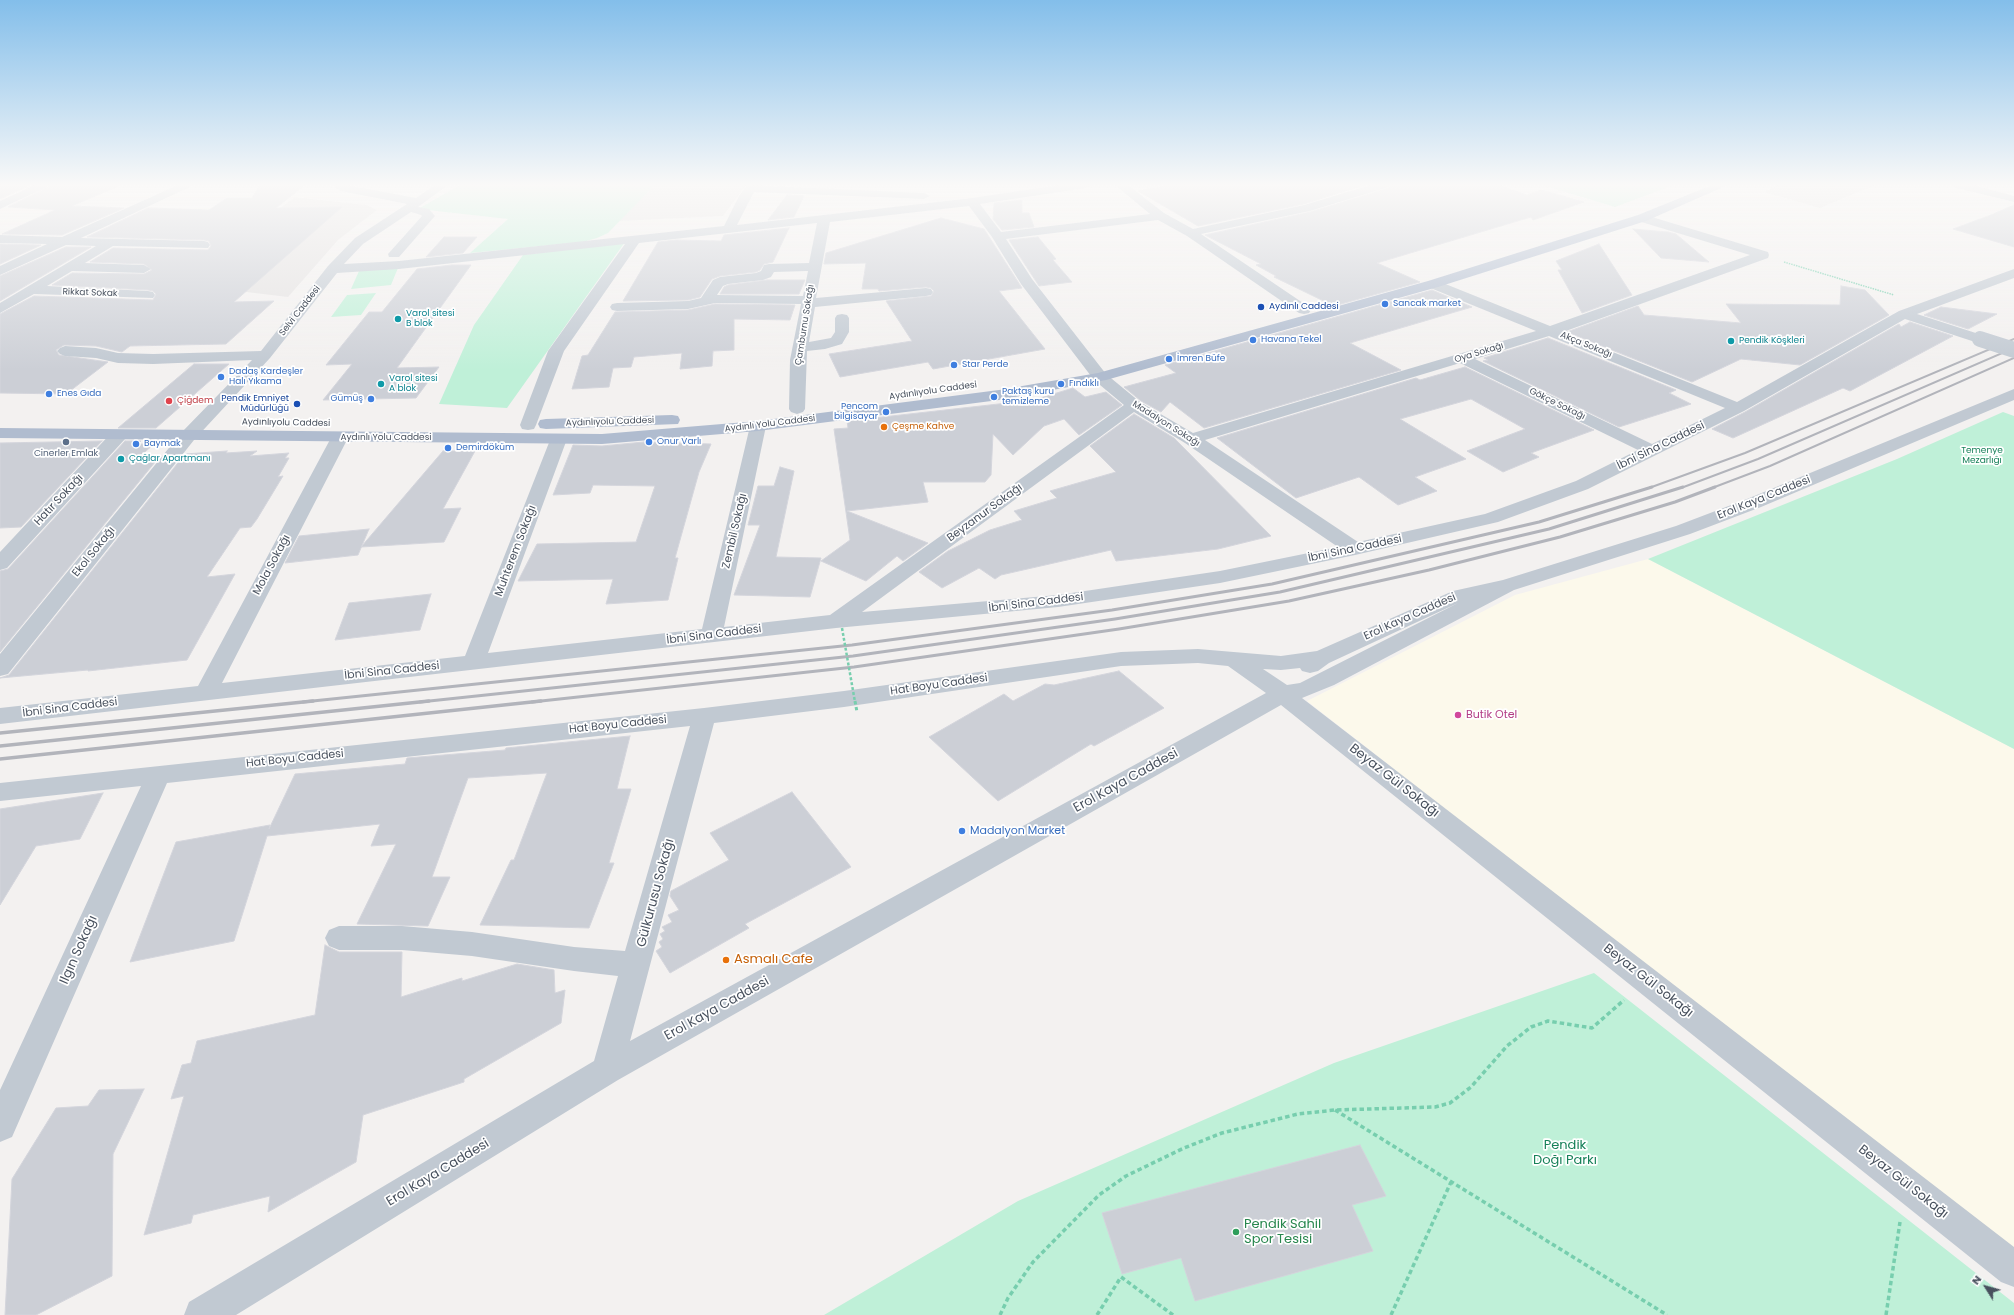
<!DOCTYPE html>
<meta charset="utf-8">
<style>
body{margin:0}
#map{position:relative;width:2014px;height:1315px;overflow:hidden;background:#f3f1f0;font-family:Poppins,sans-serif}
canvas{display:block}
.north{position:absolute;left:1966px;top:1267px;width:40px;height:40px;-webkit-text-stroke:3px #fff;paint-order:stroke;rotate:307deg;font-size:11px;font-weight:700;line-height:16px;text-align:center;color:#48515e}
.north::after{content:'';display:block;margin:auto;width:14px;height:18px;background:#48515e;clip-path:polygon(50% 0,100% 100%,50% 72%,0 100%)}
</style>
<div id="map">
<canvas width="2014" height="1315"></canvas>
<div class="north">N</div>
</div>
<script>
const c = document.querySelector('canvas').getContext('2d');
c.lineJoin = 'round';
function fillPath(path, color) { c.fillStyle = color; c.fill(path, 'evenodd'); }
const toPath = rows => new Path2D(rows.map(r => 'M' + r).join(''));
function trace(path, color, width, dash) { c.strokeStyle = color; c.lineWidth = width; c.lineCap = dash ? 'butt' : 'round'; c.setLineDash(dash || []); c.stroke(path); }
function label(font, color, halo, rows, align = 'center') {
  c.font = font + ' Poppins,sans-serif'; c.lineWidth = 3.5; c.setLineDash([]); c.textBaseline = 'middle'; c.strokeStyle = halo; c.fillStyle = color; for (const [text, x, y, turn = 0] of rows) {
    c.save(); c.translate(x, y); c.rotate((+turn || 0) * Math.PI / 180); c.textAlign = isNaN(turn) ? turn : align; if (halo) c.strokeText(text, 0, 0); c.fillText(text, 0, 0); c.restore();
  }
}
fillPath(toPath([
 [1648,559,2014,749,2014,1253,1307,701,1515,595]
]), '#fcf9eb');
fillPath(toPath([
 [655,185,746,185,723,216,619,221],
 [1779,185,1875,185,1820,208,1764,192],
 [295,197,366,205,377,210,338,240,288,297,180,284]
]), '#e4e2e2');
fillPath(toPath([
 [460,185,655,185,608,233,597,238,583,242,470,253,508,219,418,209],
 [1542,185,1674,185,1615,207],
 [625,242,507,408,439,404,474,325,523,255],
 [398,268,391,285,351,289,359,271],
 [376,293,361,315,331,317,347,295],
 [2003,412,2014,416,2014,749,1648,559,1897,459],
 [1594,973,2014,1303,2014,1315,824,1315,1018,1201,1334,1063]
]), '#bff0d8');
const building = toPath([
 [0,185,30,185,0,199,0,185],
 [52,185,121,185,72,206,124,208,62,235,2,234,55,210,8,207,52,185],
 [260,185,305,185,276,208,342,207,234,302,274,301,226,344,130,346,122,352,96,346,64,345,56,350,59,355,108,362,66,394,0,393,0,314,34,296,153,300,156,294,153,291,148,290,52,285,72,273,144,274,152,270,144,264,90,262,113,248,208,250,211,246,209,241,204,240,87,237,148,208,209,210,227,198,252,198,260,185],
 [1173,185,1364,185,1304,204,1198,226,1138,191,1173,185],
 [1391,185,1498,185,1527,195,1541,190,1584,202,1533,220,1531,217,1377,263,1420,282,1334,306,1274,277,1276,276,1256,265,1261,264,1205,235,1310,212,1389,188,1391,185],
 [787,195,804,196,794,217,768,220,787,195],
 [1022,200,1022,213,1029,213,1034,227,1002,230,993,219,994,203,1022,200],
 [2014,205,2014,247,1953,229,1991,215,2014,205],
 [941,218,984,229,1022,288,999,291,1045,349,933,369,928,362,840,377,829,354,912,341,886,301,931,296,934,291,931,288,926,287,879,291,878,289,862,289,866,263,824,264,826,253,941,218],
 [789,228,773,262,764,264,760,270,756,272,720,276,712,279,700,297,688,300,623,301,658,242,676,240,721,241,724,235,789,228],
 [1633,229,1668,232,1676,234,1709,262,1661,258,1633,229],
 [444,237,477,237,463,253,426,257,444,237],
 [1038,237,1056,259,1053,260,1072,282,1039,286,1009,240,1038,237],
 [0,244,41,245,0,264,0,244],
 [1599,244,1632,295,1582,313,1558,270,1562,270,1556,261,1599,244],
 [66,247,91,247,0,301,0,276,66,247],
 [452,265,471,265,397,368,439,367,416,398,323,400,352,364,326,365,369,312,382,312,417,269,452,265],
 [767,280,805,280,799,294,720,294,724,287,728,285,767,280],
 [1841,286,1865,290,1889,315,1800,365,1741,359,1692,382,1567,332,1638,306,1644,315,1741,323,1726,304,1840,305,1841,286],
 [1432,290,1472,307,1350,343,1401,370,1204,428,1170,402,1161,412,1141,401,1124,387,1176,373,1165,365,1432,290],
 [715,304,795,305,790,320,734,319,734,350,713,351,712,366,680,369,682,353,634,357,631,367,613,368,609,387,572,389,582,356,588,355,615,312,688,310,715,304],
 [1941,307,1997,314,1968,329,1924,315,1941,307],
 [1910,322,1953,336,1850,391,1843,388,1733,438,1712,429,1745,412,1899,324,1901,327,1910,322],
 [1548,338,1676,390,1669,393,1691,404,1619,427,1483,361,1488,360,1484,358,1548,338],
 [194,364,229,364,156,428,118,428,194,364],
 [1465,367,1594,430,1531,453,1539,457,1503,472,1467,451,1525,429,1471,399,1400,419,1466,459,1415,477,1437,491,1398,505,1359,477,1296,498,1217,438,1416,378,1420,380,1465,367],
 [1073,388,1085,397,1106,392,1122,405,1079,435,1064,419,1044,426,1013,455,993,434,991,475,985,482,923,482,928,502,847,511,928,543,903,561,897,556,866,581,821,561,850,540,834,429,848,428,847,421,1034,400,1073,388],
 [1134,414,1174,438,1271,536,1218,549,1116,561,1111,550,1001,575,995,579,979,568,942,588,919,572,948,551,990,530,1022,520,1014,511,1057,498,1050,491,1116,472,1090,446,1134,414],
 [102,441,21,527,0,528,0,443,102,441],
 [125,441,141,441,138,444,154,444,138,458,160,456,0,652,0,571,8,569,125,441],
 [644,442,711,444,699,472,675,558,678,558,668,600,606,604,613,579,518,581,537,544,636,542,655,486,593,485,590,493,553,495,573,445,602,446,644,442],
 [227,451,226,453,257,451,250,456,289,453,285,458,289,458,278,477,283,476,257,519,251,527,240,528,207,577,235,574,187,660,88,671,88,670,0,678,9,675,185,454,227,451],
 [443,451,475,451,443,509,461,508,444,542,361,547,443,451],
 [780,467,794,471,776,557,821,558,810,597,734,595,760,525,748,525,758,486,774,486,780,467],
 [369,529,358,555,285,563,299,536,369,529],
 [431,594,420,630,335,640,349,603,431,594],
 [1119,671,1164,708,1094,746,1091,744,998,801,929,737,1004,694,1013,701,1045,684,1054,685,1119,671],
 [630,736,617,789,631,789,609,863,614,863,589,928,480,925,511,860,514,860,547,773,468,778,432,877,450,877,428,926,357,924,396,844,371,846,380,824,267,836,234,941,130,962,176,842,270,825,269,829,295,774,405,764,407,758,505,750,506,748,630,736],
 [792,792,851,867,745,924,749,928,670,973,656,951,662,947,659,942,663,939,660,934,665,931,662,927,672,922,668,915,679,910,670,896,671,891,729,860,710,833,792,792],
 [103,793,80,839,36,846,0,905,0,809,103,793],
 [325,945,339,952,402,952,401,997,462,978,462,981,517,964,554,970,555,993,565,990,561,1023,464,1079,464,1082,363,1115,356,1162,268,1212,270,1196,193,1215,191,1223,144,1235,184,1096,171,1099,182,1065,191,1063,197,1041,315,1015,325,945],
 [144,1089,113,1154,112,1276,36,1315,5,1315,12,1179,56,1108,88,1106,99,1090,144,1089],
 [1360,1145,1386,1196,1352,1205,1373,1251,1195,1301,1181,1258,1122,1274,1102,1213,1360,1145]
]);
fillPath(building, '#cccfd6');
trace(building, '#d4d5dc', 1);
trace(toPath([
 [1784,262,1894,295]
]), '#77ceae', 1.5, [1.5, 1]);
trace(toPath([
 [1335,1110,1667,1315],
 [1000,1315,1008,1298,1033,1262,1099,1195,1126,1176,1184,1148,1222,1133,1298,1114,1335,1110,1435,1107,1450,1103,1471,1087,1507,1046,1531,1027,1548,1021,1592,1028,1624,1000],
 [1097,1315,1121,1277,1173,1315],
 [1391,1315,1451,1182],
 [1886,1315,1900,1222]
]), '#77ceae', 3.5, [4.5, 3]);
fillPath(toPath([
 [35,185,51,185,0,209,0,201,35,185],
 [178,185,194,185,81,238,204,241,208,242,210,245,208,248,113,246,85,263,144,265,151,269,144,273,72,271,47,286,148,291,153,292,155,295,153,298,34,294,0,313,0,303,96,246,66,245,0,275,0,266,47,244,0,243,0,235,62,237,178,185],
 [332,185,346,185,416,198,435,185,448,185,418,207,429,209,435,216,399,257,389,257,388,254,422,216,421,215,411,212,363,244,344,264,399,261,724,226,739,196,747,185,924,193,930,196,924,199,754,192,737,225,972,198,1060,185,1091,185,1086,188,980,204,1001,232,1150,214,1115,185,1128,185,1164,213,1193,229,1304,205,1371,185,1390,185,1389,187,1310,211,1201,234,1309,307,1311,310,1309,313,1304,314,1299,313,1187,236,1158,220,1006,239,1032,279,1106,374,1140,402,1193,433,1536,331,1428,287,1426,284,1428,281,1438,281,1550,326,1750,255,1638,221,1636,218,1642,214,1768,252,1769,255,1768,258,1563,332,1737,402,1899,311,2014,269,2014,278,1917,314,1985,336,1987,339,1985,342,1975,342,1905,319,1744,411,1588,489,1498,522,1355,555,1220,583,1058,607,836,628,0,724,0,708,198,686,333,434,339,433,345,434,348,438,222,683,465,656,552,435,558,434,564,435,567,439,488,653,702,629,750,426,752,422,758,421,764,422,766,426,724,627,830,615,1124,405,1094,380,1021,284,992,237,969,206,830,222,816,298,926,288,931,289,933,292,931,295,926,296,815,307,809,342,831,338,835,332,835,318,837,315,842,314,847,315,849,318,849,332,842,344,825,349,807,351,805,409,803,412,797,414,791,412,789,409,790,360,801,304,715,303,688,309,617,311,612,310,610,307,612,304,617,303,688,301,701,298,713,280,720,277,756,273,761,271,764,265,769,264,809,263,817,223,639,243,564,351,536,425,534,429,528,430,522,429,520,425,548,351,625,244,399,269,337,273,270,358,194,440,8,674,0,676,0,654,182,432,252,360,153,364,118,363,96,358,65,356,60,354,57,351,60,348,65,346,96,348,118,353,153,354,261,351,328,266,355,238,407,204,341,191,332,185],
 [808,271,803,296,717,295,723,286,728,284,763,280,771,277,774,272,808,271],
 [1549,336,1725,408,1652,444,1475,359,1549,336],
 [1460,363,1638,450,1576,481,1485,514,1358,542,1205,440,1460,363],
 [1134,412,1185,443,1338,547,1220,571,1058,595,862,612,1134,412],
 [1952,185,1973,185,2014,196,2014,202,1953,187,1952,185],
 [2014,389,2014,400,1761,507,1690,534,1514,590,1334,685,1302,698,2014,1247,2014,1287,2001,1282,1281,705,618,1080,236,1315,184,1315,189,1302,594,1061,618,976,574,971,472,956,402,950,339,950,329,946,325,938,329,930,339,926,402,926,472,932,574,947,625,951,690,726,167,783,12,1137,0,1142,0,1090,141,786,0,801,0,783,704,708,844,691,1121,652,1198,649,1281,656,1317,651,1453,591,1503,580,1676,526,1747,499,2014,389],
 [1458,603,1300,683,1287,685,1263,669,1281,670,1300,668,1302,671,1310,673,1318,671,1329,663,1458,603],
 [1198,663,1228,666,1266,693,630,1041,714,723,844,707,1121,666,1198,663],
 [119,430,125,431,127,435,125,439,7,568,0,570,0,552,113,431,119,430]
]), '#c1c9d2');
fillPath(toPath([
 [1712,185,1728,185,1646,221,1438,287,1106,380,999,400,758,431,602,444,0,438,0,428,602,434,758,421,999,390,1098,373,1428,281,1638,215,1712,185],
 [672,415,678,416,680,420,678,424,546,429,540,428,538,424,540,420,546,419,672,415]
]), '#b0bccf');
trace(toPath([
 [1649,488,1745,453,2014,339],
 [1681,488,1758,459,2014,348],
 [1712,488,1770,466,2014,358]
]), '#b2b4bb', 2);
trace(toPath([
 [303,702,852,645,1112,610,1272,584,1539,522,1652,487],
 [420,702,853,656,1115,619,1280,592,1549,529,1683,487],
 [532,702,854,667,1119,629,1289,601,1429,570,1560,537,1675,502,1715,487]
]), '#b2b4bb', 3);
trace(toPath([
 [0,733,313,701],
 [0,746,429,701],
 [0,759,541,701]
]), '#b2b4bb', 3.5);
trace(toPath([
 [842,628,855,702]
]), '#77ceae', 2.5, [3, 2]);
trace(toPath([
 [855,701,857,712]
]), '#77ceae', 3, [3.5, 2.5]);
trace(toPath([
 [1980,339,2014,350]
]), '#c1c9d2', 16);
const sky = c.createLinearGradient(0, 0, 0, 370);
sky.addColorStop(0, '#83beea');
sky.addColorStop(0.5, '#faf9f8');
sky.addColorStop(1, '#faf9f800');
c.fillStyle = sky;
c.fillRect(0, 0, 2014, 370);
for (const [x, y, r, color] of [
 [1385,304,4,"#3f7fe0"],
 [1261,307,4,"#1a4fb4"],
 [398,319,4,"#0f9aa8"],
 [1253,340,4,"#3f7fe0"],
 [1731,341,4,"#0f9aa8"],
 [1169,359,4,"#3f7fe0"],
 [954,365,4,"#3f7fe0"],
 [221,377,4,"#3f7fe0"],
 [381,384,4,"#0f9aa8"],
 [1061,384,4,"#3f7fe0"],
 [49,394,4,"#3f7fe0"],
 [994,397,4,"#3f7fe0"],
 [371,399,4,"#3f7fe0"],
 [169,401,4,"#e0444e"],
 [297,404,4,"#1a4fb4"],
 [886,412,4,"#3f7fe0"],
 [884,427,4,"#e8710a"],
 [66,442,4,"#5c6f8a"],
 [649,442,4,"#3f7fe0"],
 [136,444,4,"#3f7fe0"],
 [448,448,4,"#3f7fe0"],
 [121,459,4,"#0f9aa8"],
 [1458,715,4,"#d1479c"],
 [962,831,4,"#3f7fe0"],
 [726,960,4,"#e8710a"],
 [1236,1232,4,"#2e9e5b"]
]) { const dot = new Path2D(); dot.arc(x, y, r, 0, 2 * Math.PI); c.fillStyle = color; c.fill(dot); trace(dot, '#fff', 1.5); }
label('9px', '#48515e', '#fff', [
 ["Rikkat Sokak",90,293,2],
 ["Selvi Caddesi",300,311,-52],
 ["Çamburnu Sokağı",805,325,-81],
 ["Akça Sokağı",1586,345,22],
 ["Oya Sokağı",1479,353,-17],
 ["Aydınlıyolu Caddesi",933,391,-8],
 ["Gökçe Sokağı",1557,404,26],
 ["Aydınlıyolu Caddesi",610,422,-2],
 ["Aydınlıyolu Caddesi",286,423,1],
 ["Aydınlı Yolu Caddesi",770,424,-7],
 ["Madalyon Sokağı",1166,424,32],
 ["Aydınlı Yolu Caddesi",386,438]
]);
label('9px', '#366cbe', '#fff', [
 ["Sancak market",1393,304],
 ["Havana Tekel",1261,340],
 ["İmren Büfe",1177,359],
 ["Star Perde",962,365],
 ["Dadaş Kardeşler",229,372],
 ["Halı Yıkama",229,382],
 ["Fındıklı",1069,384],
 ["Paktaş kuru",1002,392],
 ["temizleme",1002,402],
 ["Enes Gıda",57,394],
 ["Gümüş",363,399,"right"],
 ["Pencom",878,407,"right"],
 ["bilgisayar",878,417,"right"],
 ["Onur Varlı",657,442],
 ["Baymak",144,444],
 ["Demirdöküm",456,448]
], 'left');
label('9px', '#164399', '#fff', [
 ["Aydınlı Caddesi",1269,307],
 ["Pendik Emniyet",289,399,"right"],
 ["Müdürlüğü",289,409,"right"]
], 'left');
label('9px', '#0d838f', '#fff', [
 ["Varol sitesi",406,314],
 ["B blok",406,324],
 ["Pendik Köşkleri",1739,341],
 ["Varol sitesi",389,379],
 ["A blok",389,389],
 ["Çağlar Apartmanı",129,459]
], 'left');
label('9px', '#be3a42', '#fff', [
 ["Çiğdem",177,401]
], 'left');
label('9px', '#c56008', '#fff', [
 ["Çeşme Kahve",892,427]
], 'left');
label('9px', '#178159', '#fff', [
 ["Temenye",1982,451],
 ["Mezarlığı",1982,461]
]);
label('9px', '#4e5e75', '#fff', [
 ["Cinerler Emlak",66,454]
]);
label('11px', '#48515e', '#fff', [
 ["İbni Sina Caddesi",1661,446,-26],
 ["Erol Kaya Caddesi",1764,498,-22],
 ["Hatır Sokağı",59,500,-47],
 ["Beyzanur Sokağı",985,513,-36],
 ["Zembil Sokağı",735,531,-77],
 ["İbni Sina Caddesi",1355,549,-12],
 ["Muhterem Sokağı",516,551,-69],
 ["Ekol Sokağı",94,552,-51],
 ["Mola Sokağı",272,565,-62],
 ["İbni Sina Caddesi",1036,603,-7],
 ["Erol Kaya Caddesi",1410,617,-24],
 ["İbni Sina Caddesi",714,635,-7],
 ["İbni Sina Caddesi",392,671,-6],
 ["Hat Boyu Caddesi",939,685,-8],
 ["İbni Sina Caddesi",70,708,-7],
 ["Hat Boyu Caddesi",618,725,-6],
 ["Hat Boyu Caddesi",295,759,-6]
]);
label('11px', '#b23c85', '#fff', [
 ["Butik Otel",1466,715]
], 'left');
label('11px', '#366cbe', '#fff', [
 ["Madalyon Market",970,831]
], 'left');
label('13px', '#48515e', '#fff', [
 ["Erol Kaya Caddesi",1126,781,-29],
 ["Beyaz Gül Sokağı",1394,781,38],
 ["Gülkurusu Sokağı",656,893,-75],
 ["Ilgın Sokağı",79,950,-66],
 ["Beyaz Gül Sokağı",1648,981,38],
 ["Erol Kaya Caddesi",717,1009,-29],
 ["Erol Kaya Caddesi",438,1173,-31],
 ["Beyaz Gül Sokağı",1903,1182,38]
]);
label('13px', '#c56008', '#fff', [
 ["Asmalı Cafe",734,960]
], 'left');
label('13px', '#178159', '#fff', [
 ["Pendik",1565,1146],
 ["Doğı Parkı",1565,1161]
]);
label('13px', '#27864d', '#fff', [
 ["Pendik Sahil",1244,1225],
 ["Spor Tesisi",1244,1240]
], 'left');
</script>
